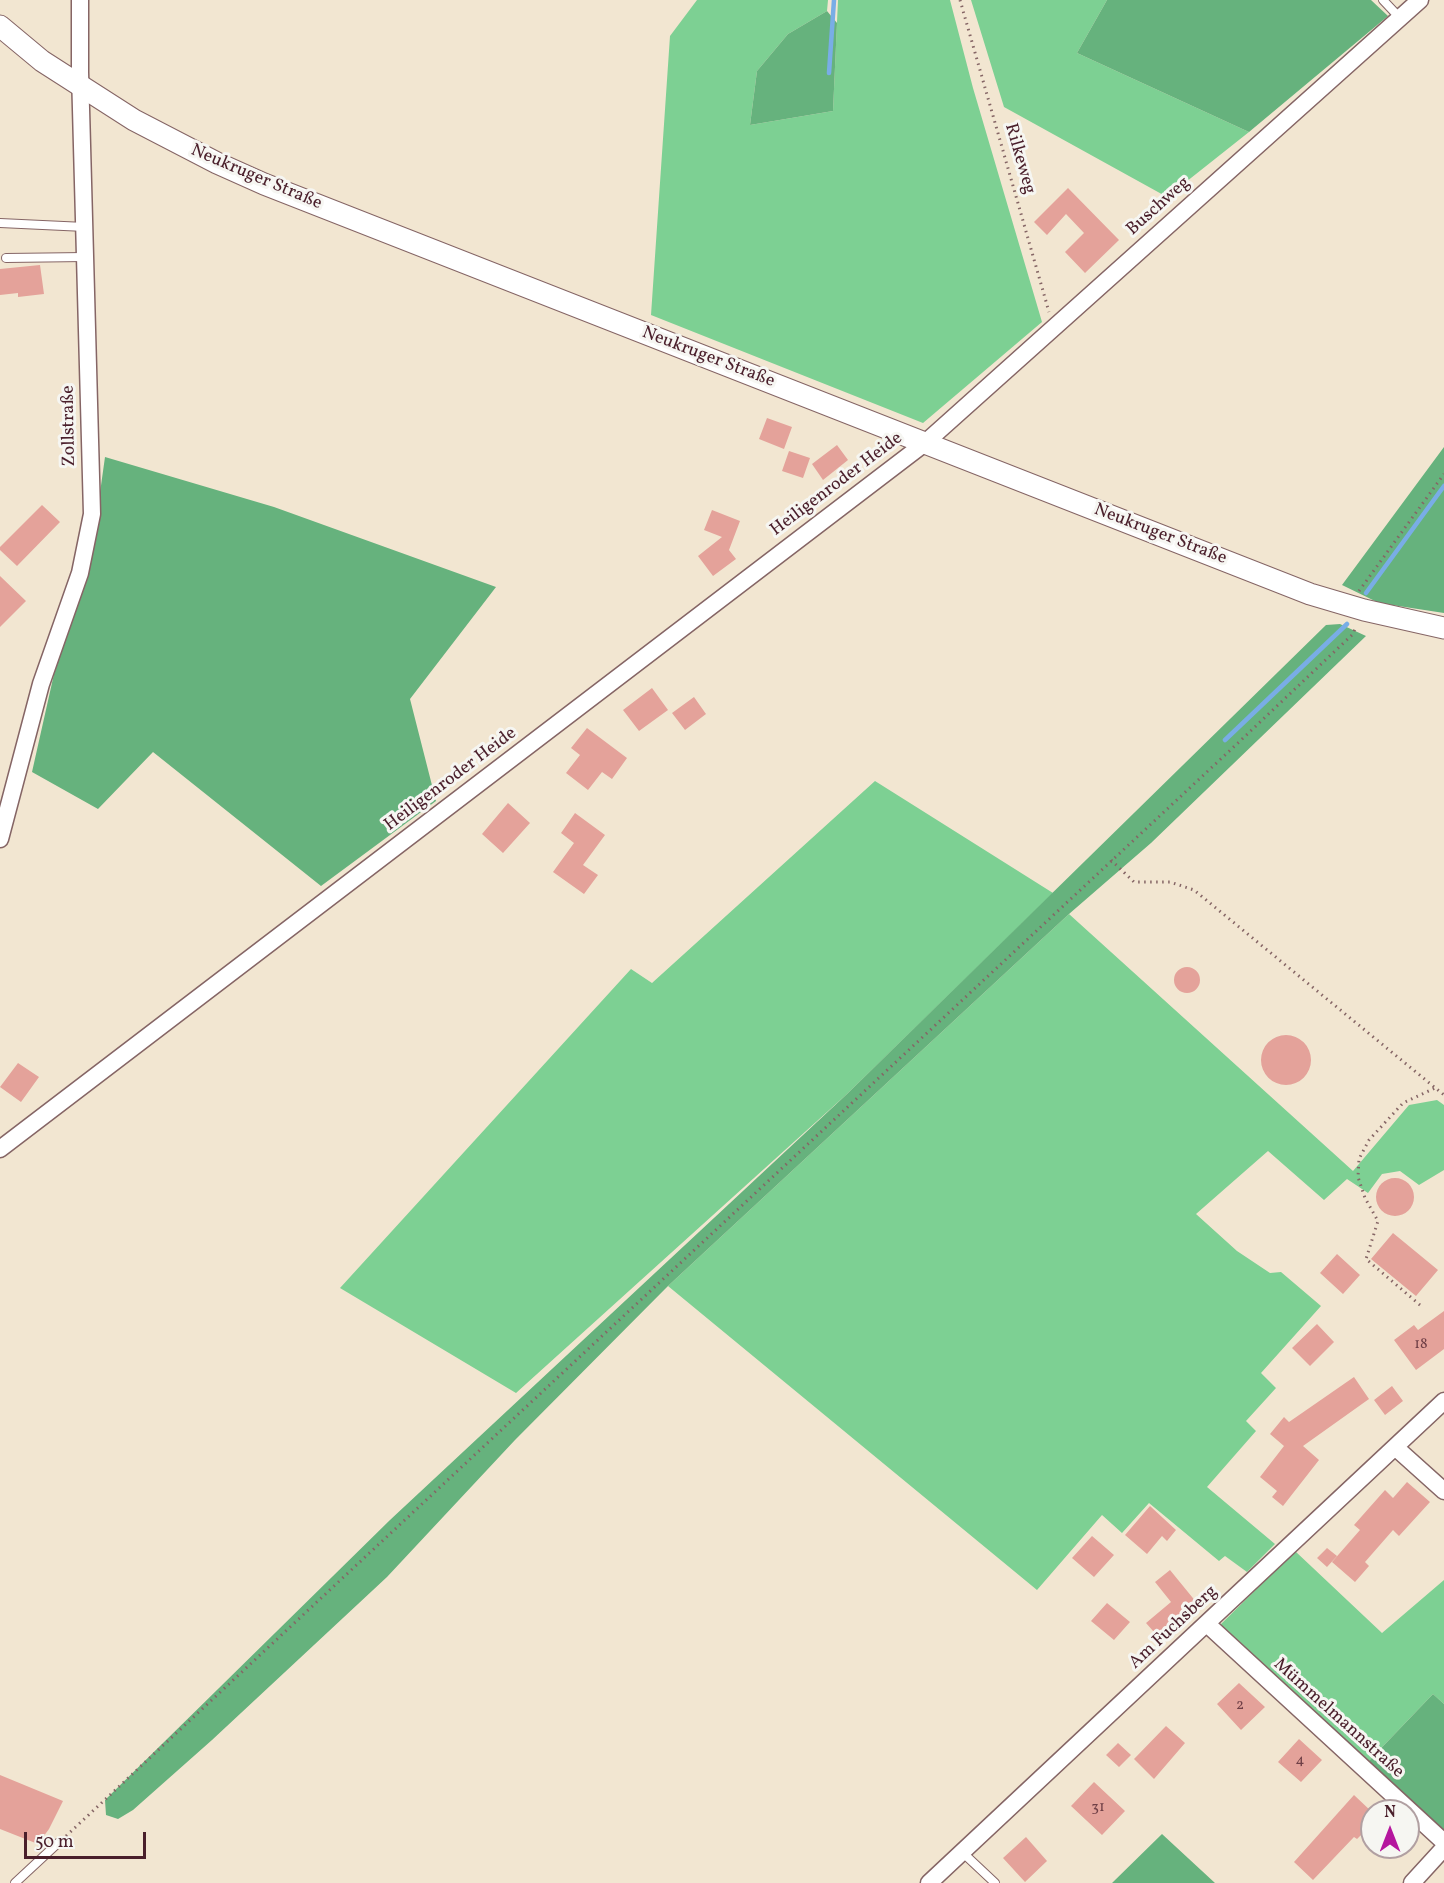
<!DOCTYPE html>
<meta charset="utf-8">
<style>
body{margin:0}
#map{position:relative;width:1444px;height:1883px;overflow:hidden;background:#f2e6d1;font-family:Vollkorn,serif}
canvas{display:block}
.north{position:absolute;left:1360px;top:1799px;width:60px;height:60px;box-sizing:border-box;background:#f6f6f2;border:2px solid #b1a0a2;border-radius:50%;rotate:0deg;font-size:16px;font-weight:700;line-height:24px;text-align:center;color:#4a1f2b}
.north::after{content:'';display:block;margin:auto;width:21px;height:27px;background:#b5179e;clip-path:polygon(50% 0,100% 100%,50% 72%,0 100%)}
.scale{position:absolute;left:24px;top:1832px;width:122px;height:27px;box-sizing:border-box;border:3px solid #4a1f2b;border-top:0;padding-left:8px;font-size:18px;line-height:21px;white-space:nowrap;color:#4a1f2b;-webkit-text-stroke:4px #f6f6f2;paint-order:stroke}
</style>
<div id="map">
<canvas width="1444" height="1883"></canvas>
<div class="north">N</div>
<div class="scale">50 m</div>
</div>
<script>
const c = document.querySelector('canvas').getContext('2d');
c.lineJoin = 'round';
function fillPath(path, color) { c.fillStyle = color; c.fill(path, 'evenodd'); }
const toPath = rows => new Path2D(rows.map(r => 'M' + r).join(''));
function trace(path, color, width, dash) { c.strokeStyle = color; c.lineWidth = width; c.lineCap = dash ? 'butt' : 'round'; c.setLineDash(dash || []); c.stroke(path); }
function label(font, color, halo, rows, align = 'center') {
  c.font = font + ' Vollkorn,serif'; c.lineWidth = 6; c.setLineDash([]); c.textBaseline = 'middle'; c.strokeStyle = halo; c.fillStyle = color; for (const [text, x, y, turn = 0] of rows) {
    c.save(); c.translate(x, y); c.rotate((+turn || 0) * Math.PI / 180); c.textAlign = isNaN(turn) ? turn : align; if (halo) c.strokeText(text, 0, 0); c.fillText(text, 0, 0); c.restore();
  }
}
fillPath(toPath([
 [697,0,828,0,827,11,788,34,757,71,750,125,833,111,838,0,950,0,973,88,1042,322,923,423,651,315,670,36],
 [971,0,1107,0,1077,53,1249,132,1167,197,1004,107],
 [875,781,1053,893,847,1094,516,1393,340,1288,631,969,652,983],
 [1069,914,1353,1171,1409,1105,1437,1100,1444,1105,1444,1170,1419,1185,1400,1171,1382,1174,1368,1193,1347,1179,1324,1200,1268,1151,1196,1214,1237,1251,1270,1273,1281,1272,1321,1306,1261,1373,1276,1388,1246,1421,1256,1431,1207,1487,1275,1544,1247,1572,1225,1556,1219,1561,1149,1503,1122,1533,1102,1515,1037,1590,668,1286],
 [1295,1551,1382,1633,1444,1580,1444,1704,1433,1694,1366,1764,1218,1627]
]), '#7dd093');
fillPath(toPath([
 [1107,0,1371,0,1388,16,1249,132,1077,53],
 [827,11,837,23,833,111,750,125,757,71,788,34],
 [1444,447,1444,613,1379,603,1342,585],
 [105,457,274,507,496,587,410,699,436,801,321,886,153,752,98,809,32,772,54,674,89,571],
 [1340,624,1366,636,1151,843,1069,914,668,1286,515,1440,387,1577,212,1740,133,1810,118,1819,106,1815,105,1800,390,1520,847,1094,1326,625],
 [1433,1694,1444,1704,1444,1834,1366,1764],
 [1162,1834,1215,1883,1112,1883]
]), '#66b27d');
trace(toPath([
 [829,73,834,0],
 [1366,593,1444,486],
 [1225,740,1347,624]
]), '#79ade6', 4.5);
fillPath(toPath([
 [1068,188,1119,240,1085,273,1065,252,1084,233,1066,214,1047,235,1034,222],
 [40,265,44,294,18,297,18,293,0,295,0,269],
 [767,418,792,427,784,449,759,439],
 [837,445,848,460,823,480,812,464],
 [789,451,810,458,803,478,782,471],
 [42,505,60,522,17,566,0,550,0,547],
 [712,510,740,521,729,550,736,559,713,576,698,556,722,537,704,530],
 [0,576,26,601,0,627],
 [652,688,668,710,639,731,623,710],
 [694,697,706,714,685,730,672,713],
 [587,728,627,758,612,779,602,772,588,790,566,773,580,755,571,748],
 [508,803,530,823,503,853,482,834],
 [575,813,605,835,583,865,598,875,584,894,553,872,574,843,561,833],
 '1174 980a13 13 0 1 1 26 0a13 13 0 1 1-26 0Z',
 '1261 1060a25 25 0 1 1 50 0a25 25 0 1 1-50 0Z',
 [18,1063,39,1077,21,1102,0,1087],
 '1376 1197a19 19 0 1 1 38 0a19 19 0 1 1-38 0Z',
 [1393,1233,1438,1270,1416,1296,1371,1259],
 [1337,1254,1360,1275,1343,1294,1320,1273],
 [1444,1311,1444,1349,1416,1370,1394,1340,1414,1325,1418,1330],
 [1317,1324,1334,1342,1310,1366,1292,1348],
 [1354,1377,1369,1399,1303,1446,1319,1460,1283,1506,1272,1497,1277,1491,1260,1477,1284,1446,1270,1434,1284,1417,1289,1422],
 [1392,1386,1403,1401,1385,1415,1374,1400],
 [1407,1482,1430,1502,1399,1536,1393,1530,1365,1562,1369,1566,1355,1582,1332,1562,1360,1530,1354,1525,1385,1490,1393,1498],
 [1150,1506,1176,1530,1167,1541,1162,1536,1147,1554,1125,1535],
 [1092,1536,1114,1555,1094,1577,1072,1558],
 [1327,1548,1337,1556,1327,1567,1317,1558],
 [1170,1570,1201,1608,1161,1640,1146,1623,1171,1602,1155,1582],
 [1107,1603,1130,1622,1114,1640,1091,1621],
 [1239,1683,1265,1707,1241,1730,1217,1704],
 [1166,1726,1185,1743,1154,1779,1134,1759],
 [1299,1739,1322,1760,1301,1782,1278,1762],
 [1118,1743,1131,1755,1119,1767,1106,1755],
 [0,1775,63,1801,49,1829,38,1844,0,1829],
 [1094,1782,1125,1811,1102,1835,1071,1806],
 [1354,1795,1372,1812,1372,1824,1357,1839,1354,1837,1313,1880,1294,1862],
 [1026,1837,1047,1861,1025,1882,1003,1858]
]), '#e4a29a');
const service = toPath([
 [1383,0,1400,18],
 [0,223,85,227],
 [6,258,85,257],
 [962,1852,995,1883],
 [15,1883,58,1843]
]);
const minor = toPath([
 [0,839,41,684,80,573,92,514,80,72,80,0],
 [0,1149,925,443,1420,0],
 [1395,1447,1444,1491],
 [1207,1624,1444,1842],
 [929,1883,1444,1401],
 [1412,1883,1444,1848]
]);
const tertiary = toPath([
 [0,26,42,61,134,120,217,163,264,184,1310,594,1364,610,1444,628]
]);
trace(service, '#856565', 10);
trace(minor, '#856565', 19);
trace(tertiary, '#856565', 23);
trace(toPath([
 [960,0,1049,312],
 [1359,591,1444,474],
 [1111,860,1134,882,1170,882,1194,890,1444,1095],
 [1420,1305,1366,1259,1378,1221,1365,1198,1358,1177,1359,1159,1369,1140,1403,1103,1435,1088],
 [66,1836,1239,742,1353,634,1356,626]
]), '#856565', 3, [1.5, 4.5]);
trace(service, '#fff', 8);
trace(minor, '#fff', 16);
trace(tertiary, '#fff', 21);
label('15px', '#704047', null, [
 ["18",1421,1345],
 ["2",1240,1706],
 ["4",1300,1761],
 ["31",1098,1808]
]);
label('18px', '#4a1f2b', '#f6f6f2', [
 ["Rilkeweg",1019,159,74],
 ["Neukruger Straße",256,178,23],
 ["Buschweg",1159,207,-42],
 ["Neukruger Straße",708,358,21],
 ["Zollstraße",70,426,-91],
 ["Heiligenroder Heide",837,485,-37],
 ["Neukruger Straße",1160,535,21],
 ["Heiligenroder Heide",451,780,-37],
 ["Am Fuchsberg",1174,1628,-43],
 ["Mümmelmannstraße",1338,1719,42]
]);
</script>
